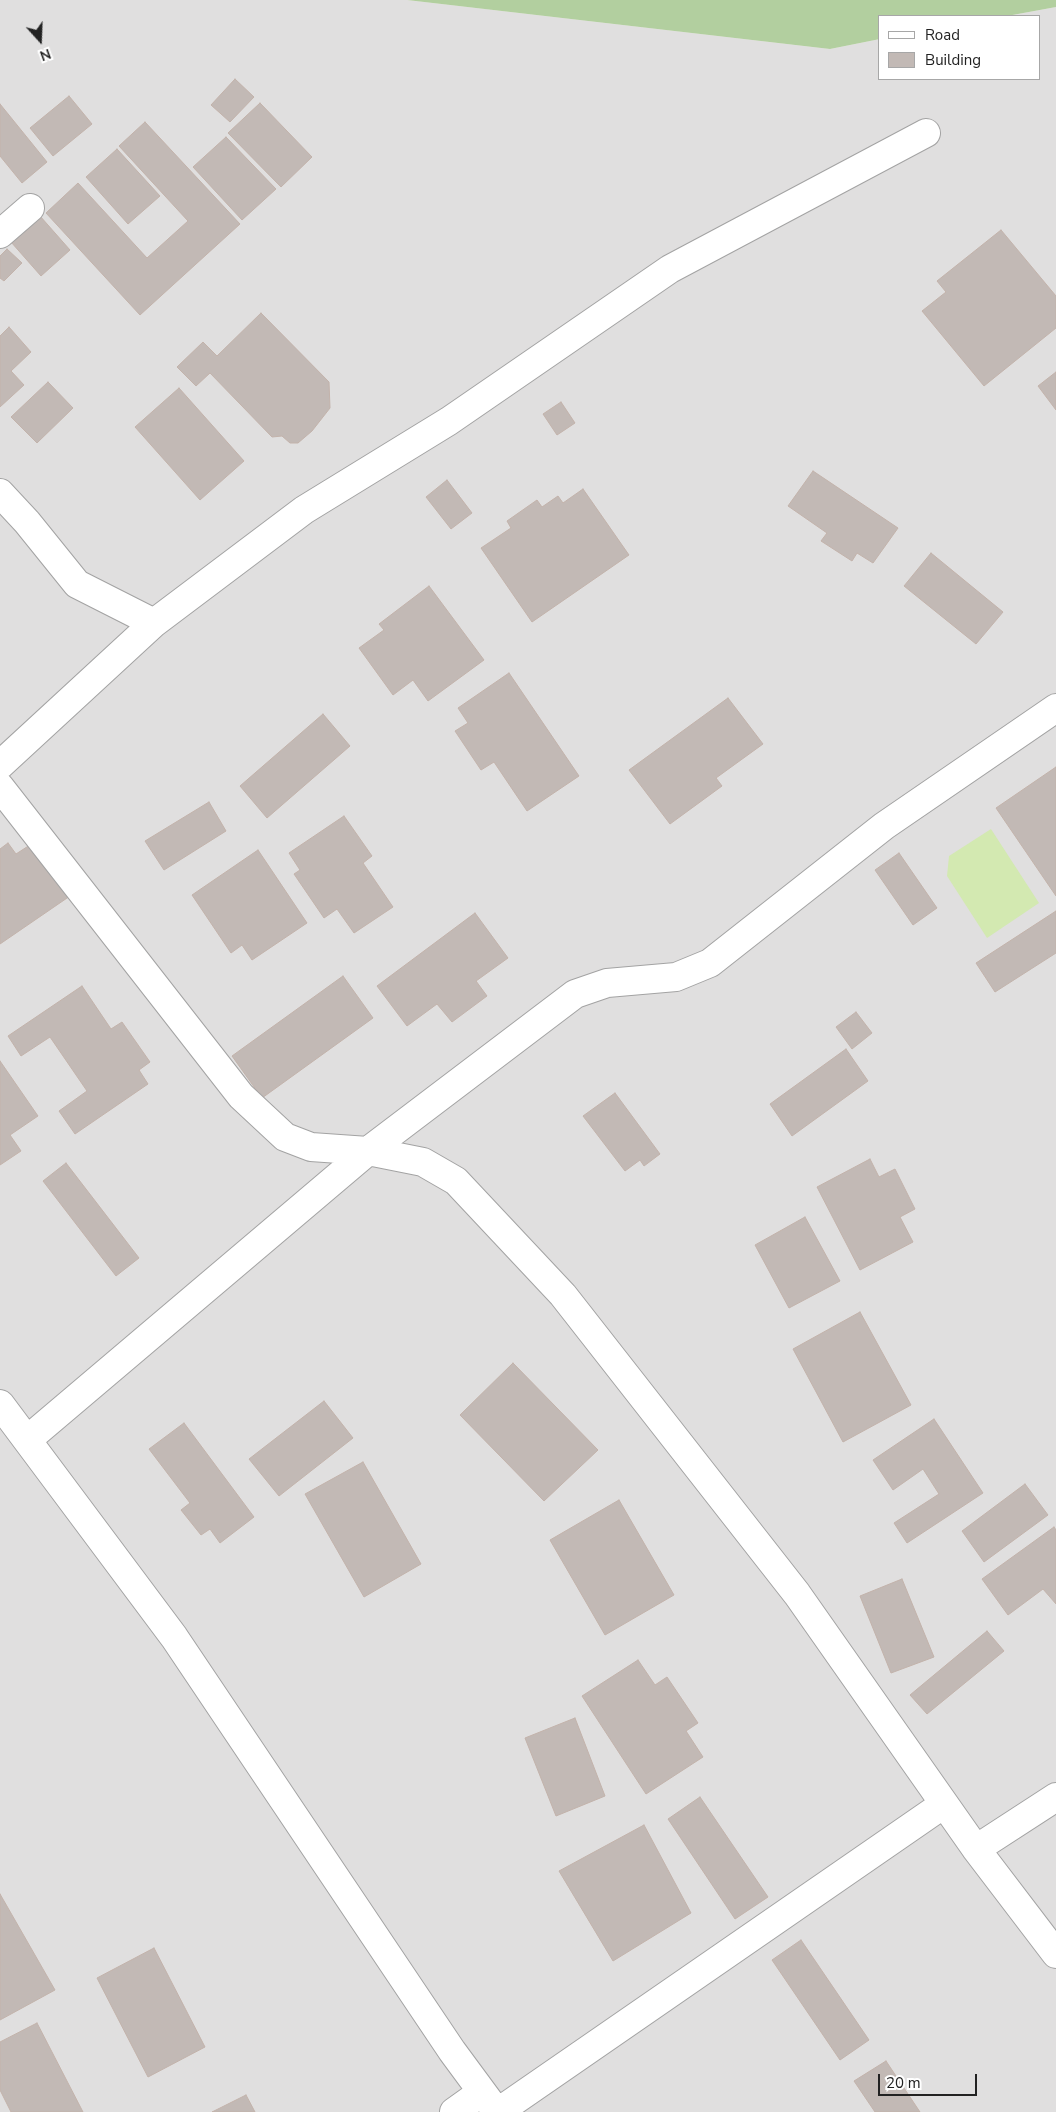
<!DOCTYPE html>
<style>
body{margin:0}
#map{position:relative;width:1056px;height:2112px;overflow:hidden;background:#f1eee9;font-family:"Nunito Sans",sans-serif}
canvas{display:block}
.legend{position:absolute;left:878px;top:15px;width:162px;height:65px;box-sizing:border-box;background:#fff;border:1px solid #a7a7a7;margin:0;padding:6px 9px;list-style:none;font-size:15px;color:#222}
.legend li{display:flex;align-items:center;gap:10px;height:25px}
.legend b{width:25px;border:1px solid #a7a7a7}
.north{position:absolute;left:15px;top:15px;width:50px;height:50px;-webkit-text-stroke:4px #fff;paint-order:stroke;rotate:160deg;font-size:14px;font-weight:700;line-height:20px;text-align:center;color:#222}
.north::after{content:'';display:block;margin:auto;width:18px;height:22px;background:#222;clip-path:polygon(50% 0,100% 100%,50% 72%,0 100%)}
.scale{position:absolute;left:878px;top:2074px;width:99px;height:22px;box-sizing:border-box;border:2px solid #222;border-top:0;padding-left:6px;font-size:15px;line-height:18px;white-space:nowrap;color:#222;-webkit-text-stroke:4px #fff;paint-order:stroke}
</style>
<div id="map">
<canvas width="1056" height="2112"></canvas>
<ul class="legend">
<li><b style="height:6px;background:#fff"></b>Road</li>
<li><b style="height:14px;background:#c2b9b5"></b>Building</li>
</ul>
<div class="north">N</div>
<div class="scale">20 m</div>
</div>
<script>
const c = document.querySelector('canvas').getContext('2d');
c.lineJoin = 'round';
function fillPath(path, color) { c.fillStyle = color; c.fill(path, 'evenodd'); }
const toPath = rows => new Path2D(rows.map(r => 'M' + r).join(''));
function trace(path, color, width, dash) { c.strokeStyle = color; c.lineWidth = width; c.lineCap = dash ? 'butt' : 'round'; c.setLineDash(dash || []); c.stroke(path); }
fillPath(toPath([
 [0,0,407,0,830,49,880,39,880,79,1040,79,1040,16,1007,16,1056,7,1056,2112,0,2112]
]), '#e0dfdf');
fillPath(toPath([
 [991,829,1039,903,987,938,947,876,949,856]
]), '#d3e9b1');
fillPath(toPath([
 [407,0,1056,0,1056,7,1007,16,880,16,880,39,830,49]
]), '#b2cf9f');
const building = toPath([
 [235,79,254,97,230,122,211,105,235,79],
 [69,96,92,124,53,156,30,128,69,96],
 [260,103,312,157,281,187,228,133,260,103],
 [0,104,47,162,22,183,0,156,0,104],
 [145,122,240,224,140,315,46,213,78,183,147,258,188,221,119,146,145,122],
 [226,137,276,189,242,220,193,167,226,137],
 [117,149,160,196,128,224,86,177,117,149],
 [40,216,70,250,41,276,11,242,40,216],
 [1001,230,1056,296,1056,328,984,386,922,311,946,292,937,281,1001,230],
 [7,249,22,263,4,281,0,278,0,256,7,249],
 [261,313,329,382,330,408,312,431,298,443,290,443,282,436,272,437,210,373,196,386,177,367,203,342,217,356,261,313],
 [9,327,31,352,11,371,24,385,0,407,0,336,9,327],
 [1056,372,1056,410,1038,386,1056,372],
 [48,382,73,408,37,443,11,417,48,382],
 [179,388,244,461,200,500,135,427,179,388],
 [561,402,575,423,557,435,543,414,561,402],
 [813,471,898,528,873,563,857,553,852,561,821,541,827,533,788,506,813,471],
 [447,480,472,513,451,529,426,497,447,480],
 [583,489,629,555,532,622,481,548,511,528,507,521,537,500,542,507,558,496,563,503,583,489],
 [931,553,1003,612,976,644,904,586,931,553],
 [429,586,484,660,428,701,413,680,393,695,359,648,384,630,379,624,429,586],
 [509,673,579,776,527,811,494,762,481,770,455,731,468,723,458,708,509,673],
 [728,698,763,744,716,778,722,786,670,824,629,770,728,698],
 [323,714,350,746,267,818,240,786,323,714],
 [1056,767,1056,896,996,808,1056,767],
 [209,802,226,831,164,870,145,841,209,802],
 [344,816,372,856,363,863,393,907,354,933,337,909,324,918,294,874,300,870,289,853,344,816],
 [8,843,16,854,33,843,70,896,0,944,0,849,8,843],
 [258,850,307,923,252,960,242,945,231,953,192,895,258,850],
 [899,853,937,908,913,925,875,870,899,853],
 [1056,911,1056,953,995,992,976,963,1056,911],
 [475,913,508,958,476,981,487,996,452,1022,437,1004,407,1026,377,986,475,913],
 [343,976,373,1018,262,1098,232,1056,343,976],
 [82,986,111,1029,122,1022,150,1062,139,1070,148,1084,75,1134,59,1111,87,1091,50,1037,21,1056,8,1036,82,986],
 [856,1012,872,1033,852,1049,836,1027,856,1012],
 [846,1049,868,1081,792,1136,770,1104,846,1049],
 [0,1061,38,1116,10,1135,21,1151,0,1165,0,1061],
 [615,1093,660,1154,644,1166,640,1160,625,1171,583,1116,615,1093],
 [870,1159,879,1177,895,1169,915,1209,900,1217,913,1242,860,1270,817,1187,870,1159],
 [66,1163,139,1258,116,1276,43,1181,66,1163],
 [805,1217,840,1281,789,1308,755,1245,805,1217],
 [860,1312,911,1405,843,1442,793,1349,860,1312],
 [513,1363,598,1450,544,1501,460,1415,513,1363],
 [324,1401,353,1438,279,1496,249,1459,324,1401],
 [934,1419,983,1493,907,1543,894,1523,939,1494,923,1469,893,1490,873,1460,934,1419],
 [184,1423,254,1517,220,1543,210,1529,201,1535,181,1510,190,1503,149,1449,184,1423],
 [363,1462,421,1564,364,1597,305,1494,363,1462],
 [1025,1484,1048,1515,984,1562,962,1531,1025,1484],
 [619,1500,674,1595,605,1635,550,1540,619,1500],
 [1054,1527,1056,1530,1056,1604,1043,1589,1008,1615,982,1579,1054,1527],
 [902,1579,934,1657,891,1673,860,1596,902,1579],
 [987,1631,1004,1651,927,1714,910,1695,987,1631],
 [638,1660,655,1685,667,1677,698,1723,686,1731,703,1757,646,1794,582,1696,638,1660],
 [575,1718,605,1796,556,1816,525,1738,575,1718],
 [700,1797,768,1897,735,1919,668,1819,700,1797],
 [644,1825,691,1913,613,1961,559,1871,644,1825],
 [0,1894,55,1990,0,2020,0,1894],
 [801,1940,869,2040,840,2060,772,1960,801,1940],
 [154,1948,205,2047,148,2077,97,1978,154,1948],
 [37,2023,83,2112,11,2112,0,2090,0,2042,37,2023],
 [886,2061,920,2112,875,2112,854,2081,886,2061],
 [246,2095,255,2112,212,2112,246,2095]
]);
fillPath(building, '#c2b9b5');
trace(building, '#c3b3ab', 1);
const minor = toPath([
 [0,234,30,208],
 [0,493,27,522,77,584,154,623],
 [0,765,154,623,304,510,449,421,670,269,926,133],
 [0,787,241,1096,285,1137,311,1147,368,1151,423,1162,456,1181,563,1295,797,1594,976,1849,1056,1954],
 [0,1404,174,1637,452,2051,497,2112],
 [27,1440,368,1151,575,994,607,983,676,977,710,963,884,826,1056,708],
 [976,1849,1056,1797],
 [454,2112,482,2092],
 [498,2112,944,1804]
]);
trace(minor, '#a3a3a3', 30);
trace(minor, '#fff', 28);
</script>
